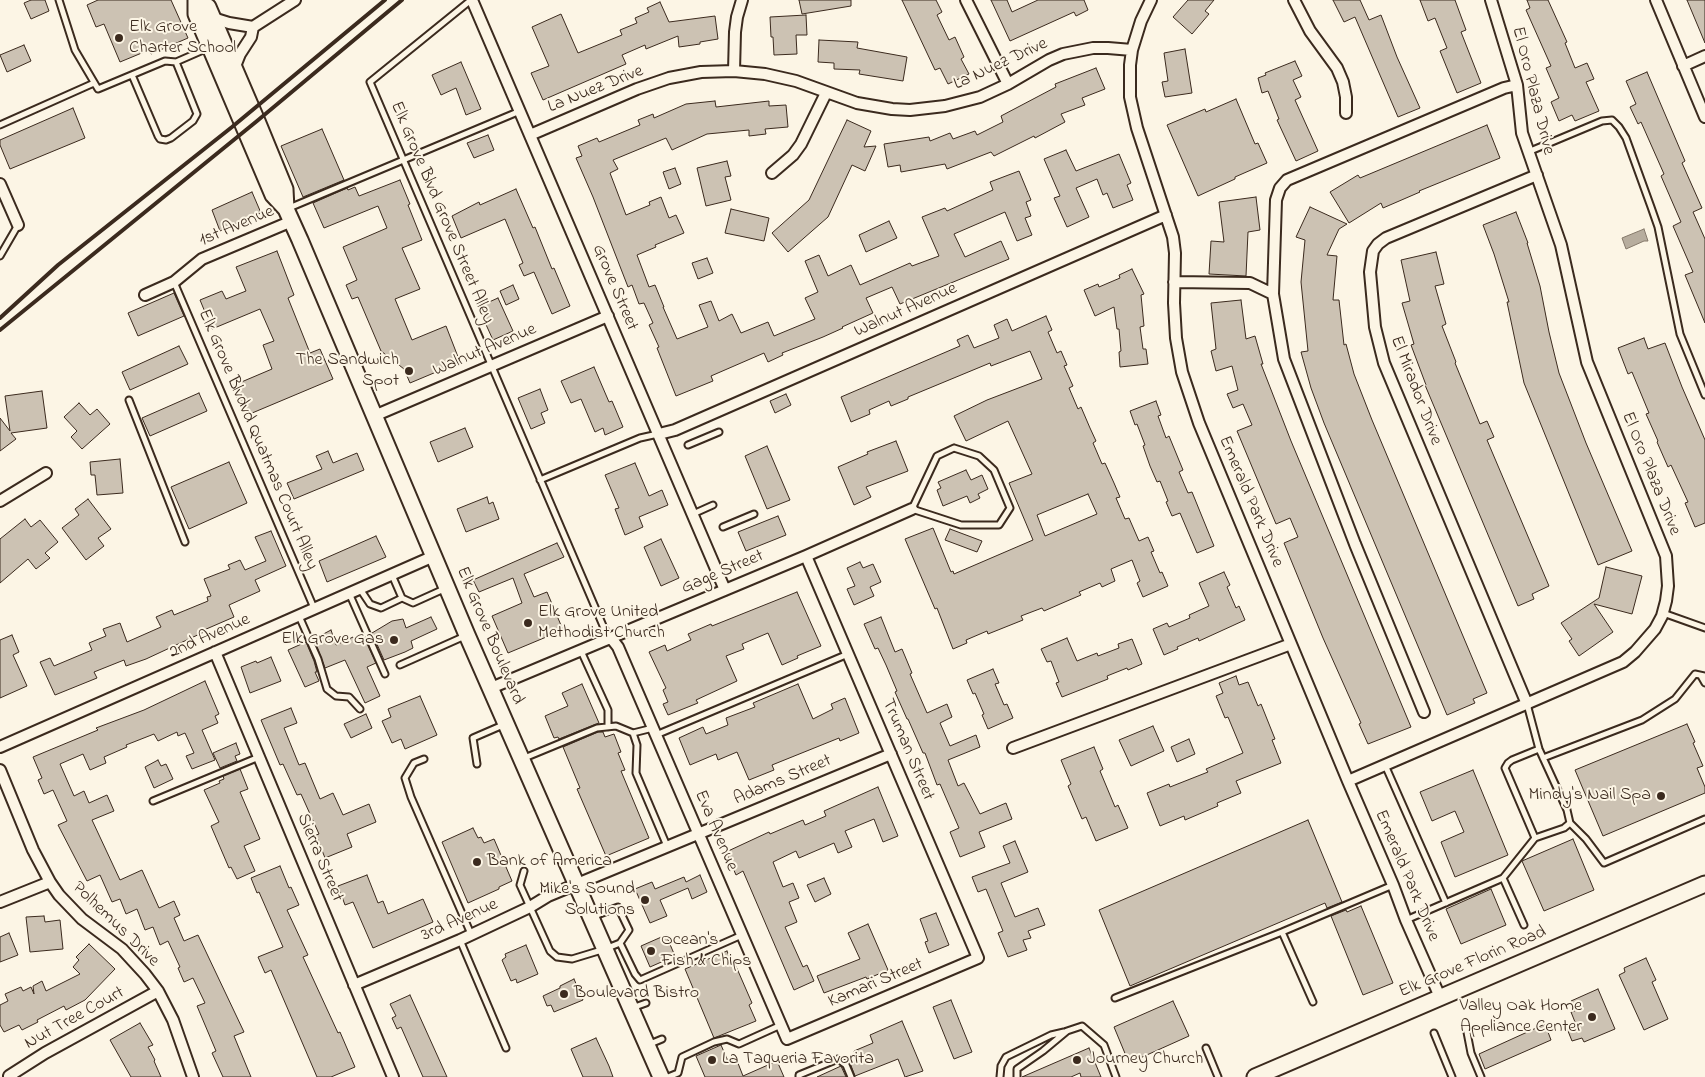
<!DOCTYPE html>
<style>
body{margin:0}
canvas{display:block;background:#fcf5e5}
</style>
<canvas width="1705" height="1077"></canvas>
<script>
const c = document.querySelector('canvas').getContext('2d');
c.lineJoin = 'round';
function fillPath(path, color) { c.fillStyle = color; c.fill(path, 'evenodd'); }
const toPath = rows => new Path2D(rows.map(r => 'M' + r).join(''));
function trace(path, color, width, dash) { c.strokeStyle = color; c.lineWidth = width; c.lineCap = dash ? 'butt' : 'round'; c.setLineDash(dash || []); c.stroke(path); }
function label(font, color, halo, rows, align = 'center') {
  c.font = font + ' "Indie Flower",sans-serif'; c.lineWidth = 4; c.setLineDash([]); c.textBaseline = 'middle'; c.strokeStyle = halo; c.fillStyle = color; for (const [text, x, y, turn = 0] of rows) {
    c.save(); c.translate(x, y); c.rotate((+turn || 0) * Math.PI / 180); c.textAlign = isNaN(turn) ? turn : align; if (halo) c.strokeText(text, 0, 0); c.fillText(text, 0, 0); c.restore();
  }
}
const water = toPath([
 [1644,229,1648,241,1644,241,1626,249,1622,238,1644,229]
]);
fillPath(water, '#b7ad9e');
trace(water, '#85796b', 1);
const building = toPath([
 [31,0,45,0,49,11,31,19,24,3,31,0],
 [98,0,171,0,188,38,151,54,149,50,120,62,104,24,96,27,87,5,98,0],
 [799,0,851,0,851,6,802,14,799,0],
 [902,0,936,0,942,12,937,15,949,40,955,37,964,57,961,59,969,74,948,84,940,68,935,70,902,0],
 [991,0,1007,0,1012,12,1038,0,1084,0,1088,10,1076,16,1074,12,1010,41,991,0],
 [1188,0,1214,0,1205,11,1209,14,1192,34,1173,17,1188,0],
 [1333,0,1360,0,1369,20,1381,15,1397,57,1420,108,1398,117,1355,17,1344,22,1333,0],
 [1420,0,1455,0,1466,30,1461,32,1481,83,1457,93,1440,51,1447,48,1435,18,1428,21,1420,0],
 [1527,0,1548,0,1567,42,1565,43,1575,68,1587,63,1594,79,1586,82,1599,111,1575,121,1572,115,1559,121,1551,102,1559,98,1546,68,1551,66,1526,10,1530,8,1527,0],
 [1687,0,1705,0,1705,43,1687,0],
 [660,2,669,22,715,16,718,39,700,42,700,44,679,47,678,36,646,49,645,45,622,55,626,64,543,100,531,73,549,66,532,27,561,14,578,53,622,35,620,30,637,23,635,18,649,12,647,8,660,2],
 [806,15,807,35,796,35,797,54,774,55,773,37,771,37,770,17,806,15],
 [819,40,858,42,857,48,907,57,903,81,859,74,860,70,834,69,834,63,818,62,819,40],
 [24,45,31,61,7,72,0,55,24,45],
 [1185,49,1192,93,1165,97,1162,82,1168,81,1164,53,1185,49],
 [1295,61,1302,76,1293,80,1301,97,1295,100,1318,151,1296,161,1277,120,1279,119,1268,91,1262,93,1258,78,1266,75,1265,73,1295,61],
 [461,62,481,109,466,115,456,88,441,95,432,75,461,62],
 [1096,68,1105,89,1082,98,1085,105,1061,114,1065,122,1035,138,1034,136,994,156,991,152,947,169,945,164,901,172,900,165,888,167,884,144,929,137,930,141,950,133,953,139,975,131,977,135,1003,122,1001,116,1056,87,1055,84,1096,68],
 [1647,72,1685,161,1682,163,1702,208,1693,212,1705,239,1705,323,1685,275,1693,272,1673,226,1681,222,1661,176,1664,174,1641,122,1638,124,1630,107,1636,104,1626,81,1647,72],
 [1236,99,1255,144,1258,143,1267,163,1235,177,1235,179,1198,196,1167,125,1205,109,1206,112,1236,99],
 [715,101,716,107,769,101,769,106,786,105,788,127,765,129,766,134,749,136,749,130,707,134,672,150,666,138,613,160,618,169,610,173,626,215,650,205,649,202,661,197,669,218,676,215,684,233,655,245,656,247,637,255,649,287,655,285,664,307,663,307,677,339,708,327,699,305,711,301,719,321,732,314,741,333,768,322,774,336,815,319,805,298,818,292,805,261,819,255,828,276,851,265,860,285,910,263,912,266,939,256,922,217,945,208,947,211,993,190,990,182,1019,171,1031,200,1026,202,1031,216,1025,218,1032,235,1017,241,1005,212,954,234,965,257,1001,241,1009,259,900,304,892,287,866,298,873,313,842,327,843,328,823,337,782,353,783,355,768,362,764,353,711,376,713,381,676,396,657,348,659,347,649,325,653,323,644,303,639,304,632,285,628,287,593,197,576,158,582,156,578,146,597,138,599,142,640,125,638,120,653,114,654,118,686,104,715,101],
 [73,108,85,138,10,169,0,145,0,140,73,108],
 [847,120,871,131,864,147,876,146,865,171,852,165,828,217,788,252,772,233,809,200,847,120],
 [1487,125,1500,158,1419,191,1420,192,1383,208,1381,203,1349,223,1330,192,1358,175,1360,178,1487,125],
 [322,129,344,180,303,197,281,146,322,129],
 [488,135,494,150,474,158,467,143,488,135],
 [1066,150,1076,171,1119,154,1131,183,1127,185,1133,200,1113,208,1107,193,1103,195,1097,179,1076,188,1089,217,1067,227,1054,198,1060,196,1044,159,1066,150],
 [727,161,731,176,725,177,731,200,706,206,697,168,727,161],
 [675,168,681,184,669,189,663,172,675,168],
 [400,180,410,204,408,205,422,240,402,248,420,289,395,299,412,340,446,326,460,362,410,383,404,369,381,351,358,297,352,299,346,285,357,280,343,247,387,228,378,206,324,228,313,203,347,188,348,190,355,187,359,196,400,180],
 [516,189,533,228,535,227,552,269,554,268,570,306,552,314,534,272,524,276,519,265,523,263,505,219,461,238,452,216,479,202,480,205,516,189],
 [252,192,261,213,220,231,212,210,252,192],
 [1256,197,1260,230,1248,232,1246,276,1209,274,1211,241,1224,242,1219,202,1256,197],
 [1310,207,1347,224,1339,229,1327,255,1337,256,1333,300,1339,300,1344,345,1346,344,1354,374,1372,420,1487,693,1473,699,1475,703,1447,715,1324,423,1311,388,1301,352,1308,351,1301,282,1305,240,1296,237,1310,207],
 [731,209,769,218,764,241,725,233,731,209],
 [1516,212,1528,243,1527,243,1540,286,1549,332,1559,373,1586,443,1632,551,1598,565,1524,383,1507,302,1509,302,1494,254,1483,225,1516,212],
 [889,221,897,238,866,252,859,235,889,221],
 [277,251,294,295,288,298,310,353,320,349,333,379,245,416,232,386,272,369,263,345,274,341,260,309,212,329,200,300,222,291,226,299,246,291,236,267,277,251],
 [1436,252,1444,284,1435,286,1446,324,1442,326,1456,362,1455,363,1480,424,1487,421,1494,437,1487,440,1549,586,1532,594,1534,599,1518,606,1425,385,1426,385,1411,345,1414,344,1402,303,1410,301,1401,260,1436,252],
 [707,258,713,273,698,279,692,263,707,258],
 [1132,269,1144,294,1141,295,1144,326,1140,327,1143,349,1146,349,1148,364,1120,367,1119,352,1121,351,1119,329,1117,329,1114,307,1095,316,1084,290,1098,284,1099,287,1120,278,1119,275,1132,269],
 [513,285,519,299,506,305,500,291,513,285],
 [174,293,184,316,138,336,128,313,174,293],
 [498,298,513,331,493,340,478,307,498,298],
 [1241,300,1246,339,1255,336,1263,364,1261,364,1291,441,1411,727,1368,744,1359,724,1361,723,1323,638,1284,543,1298,537,1290,518,1276,524,1237,431,1252,425,1243,404,1233,408,1227,394,1238,390,1232,366,1216,371,1211,351,1216,349,1211,303,1241,300],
 [1046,316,1052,330,1048,332,1057,353,1061,351,1067,365,1064,366,1073,386,1069,388,1078,409,1081,407,1090,428,1096,441,1093,443,1102,464,1105,463,1114,483,1120,497,1116,498,1125,519,1129,518,1139,541,1148,537,1154,551,1151,552,1160,573,1162,572,1168,586,1143,597,1137,583,1140,581,1132,560,1111,569,1115,581,1102,587,1100,583,1079,592,1081,595,1044,611,1042,608,1021,616,1023,620,988,634,987,631,966,640,967,643,953,649,937,608,935,609,905,539,933,528,951,572,953,571,954,574,1033,540,1009,483,1032,474,1008,421,966,441,954,416,987,400,1042,379,1030,351,991,366,990,363,908,397,908,399,891,406,889,401,869,410,870,414,851,422,841,397,960,346,957,340,968,335,974,348,999,338,994,325,1007,319,1012,331,1046,316],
 [1088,494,1097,514,1045,536,1037,515,1088,494],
 [1644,338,1648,349,1665,343,1682,387,1705,440,1705,523,1695,527,1685,503,1688,502,1671,465,1668,467,1657,442,1658,441,1646,414,1649,413,1632,372,1628,374,1618,348,1644,338],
 [179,346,188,364,130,390,122,372,179,346],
 [594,367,609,402,612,401,623,427,605,435,603,428,595,432,581,399,571,403,561,381,594,367],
 [540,389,548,410,541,413,545,423,531,429,518,398,540,389],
 [42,391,47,428,11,433,16,439,0,451,0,418,10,431,5,396,42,391],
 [199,393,207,411,150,436,142,418,199,393],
 [786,394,791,405,775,413,770,401,786,394],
 [1156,401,1161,415,1158,416,1166,438,1169,436,1183,470,1179,472,1188,493,1192,492,1214,546,1197,553,1180,513,1172,516,1166,502,1168,501,1160,481,1157,482,1150,466,1143,446,1145,445,1137,424,1135,425,1130,411,1156,401],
 [79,403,90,415,97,409,110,424,82,449,71,437,77,431,64,417,79,403],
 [465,428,473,447,438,462,430,442,465,428],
 [896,441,908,471,866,487,871,497,854,505,838,467,868,454,867,452,896,441],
 [767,446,790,500,767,509,745,456,767,446],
 [328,451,333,463,357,453,364,470,294,499,287,483,322,469,316,456,328,451],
 [120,459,123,493,97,495,95,475,91,475,90,462,120,459],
 [229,462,247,503,189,529,171,487,229,462],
 [635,463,649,496,662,490,668,505,639,517,643,527,625,535,615,509,619,508,605,475,635,463],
 [966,470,971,480,982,475,988,489,978,494,980,498,970,503,967,496,943,506,937,490,941,488,938,482,966,470],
 [487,497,489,504,493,502,499,519,466,532,457,509,487,497],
 [88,499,111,529,98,538,104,546,86,560,62,528,79,515,75,509,88,499],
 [778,516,786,535,746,551,738,532,778,516],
 [25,519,31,527,40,520,58,542,45,553,50,558,36,569,28,559,0,583,0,539,25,519],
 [950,529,982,541,977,552,945,540,950,529],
 [271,531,286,566,255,580,260,591,229,605,234,617,204,630,204,632,146,659,126,666,124,660,94,672,97,678,55,695,40,662,50,658,54,666,92,650,89,643,106,636,103,629,120,623,127,642,161,627,156,617,172,610,174,615,208,601,207,597,211,596,204,579,230,569,228,565,240,560,245,570,266,561,255,537,271,531],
 [376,536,386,557,327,582,319,561,376,536],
 [661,539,679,578,661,586,644,547,661,539],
 [557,543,564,557,524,574,534,597,547,592,563,630,508,653,492,616,522,603,513,578,479,592,473,580,557,543],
 [860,562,863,568,873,564,881,582,870,587,874,596,854,605,847,589,855,586,847,568,860,562],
 [1606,567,1642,576,1632,614,1594,604,1613,632,1579,656,1569,641,1572,639,1561,623,1599,598,1606,567],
 [1224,572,1230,585,1227,587,1236,608,1239,606,1245,620,1199,641,1198,638,1177,647,1178,649,1164,655,1153,629,1167,623,1169,627,1190,618,1189,615,1209,606,1199,583,1224,572],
 [797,592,821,646,797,656,798,658,782,665,768,633,742,644,744,649,726,656,737,681,696,700,698,703,668,715,663,704,668,702,663,690,666,688,649,652,665,645,667,651,691,640,688,634,711,624,712,626,797,592],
 [431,617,437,629,411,641,413,648,405,652,384,660,372,633,392,621,403,619,406,628,431,617],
 [881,617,895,652,902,649,912,673,910,674,927,713,947,704,952,717,940,723,950,746,976,735,980,747,948,760,958,786,964,783,980,814,1006,803,1012,819,979,832,985,847,960,857,950,832,959,828,940,784,937,785,925,753,923,753,908,719,907,719,895,692,897,691,886,665,878,648,875,649,864,624,881,617],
 [331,630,336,645,353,637,355,641,364,637,376,663,367,667,380,696,365,703,345,660,325,668,314,639,331,630],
 [12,635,19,652,13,655,27,686,0,698,0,640,12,635],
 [1067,638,1077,661,1097,653,1098,656,1119,648,1118,644,1132,639,1142,664,1128,670,1127,668,1107,676,1108,679,1062,697,1056,683,1059,682,1051,661,1047,662,1041,649,1067,638],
 [306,642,314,661,317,672,315,672,319,681,305,687,288,650,306,642],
 [271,657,281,681,250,693,241,667,256,661,257,663,271,657],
 [993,669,999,683,995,684,1004,705,1007,704,1013,718,988,729,982,715,984,714,975,693,973,694,967,680,993,669],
 [1236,676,1239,685,1248,682,1258,706,1261,704,1275,739,1272,740,1281,763,1236,781,1241,793,1217,803,1218,806,1185,820,1184,816,1160,826,1147,793,1169,784,1170,787,1208,772,1206,769,1243,753,1228,717,1225,718,1216,696,1223,693,1219,683,1236,676],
 [205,681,219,714,215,716,218,723,202,730,215,760,192,769,186,756,194,753,185,733,178,736,177,732,158,741,154,734,126,745,127,747,104,757,106,763,90,770,83,754,60,764,74,796,84,791,89,803,107,795,114,811,92,820,120,880,142,870,159,908,174,901,180,915,174,918,184,941,198,935,244,1032,234,1036,251,1077,223,1077,212,1053,216,1051,197,1006,205,1003,193,978,184,982,178,968,180,967,168,941,160,945,153,927,145,930,137,909,126,914,120,899,112,902,100,875,87,881,58,825,67,821,53,790,44,794,38,780,42,778,33,757,98,730,96,728,144,710,205,681],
 [582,684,599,723,559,739,558,737,554,738,545,716,568,706,562,693,582,684],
 [798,684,813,719,833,709,831,704,845,698,859,733,840,741,839,738,772,765,774,770,749,780,737,752,718,760,716,754,690,765,679,738,703,727,706,734,728,725,726,718,755,707,753,703,798,684],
 [420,696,437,735,405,749,401,739,392,743,382,721,391,717,388,709,420,696],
 [291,708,297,723,284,728,299,765,305,763,320,799,333,793,343,815,369,804,376,822,347,834,352,847,325,858,316,835,319,834,301,794,297,795,283,764,280,765,261,720,291,708],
 [366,714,372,728,351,738,344,724,366,714],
 [1687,724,1695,742,1693,743,1703,766,1697,768,1705,787,1705,793,1603,836,1575,770,1687,724],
 [1153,726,1164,751,1131,766,1119,740,1153,726],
 [598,732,603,732,605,737,614,734,621,752,618,753,625,770,621,771,649,838,606,856,577,789,580,788,563,747,598,732],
 [1189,739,1195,754,1177,762,1171,747,1189,739],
 [236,743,240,754,235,756,237,761,220,768,213,753,236,743],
 [1094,747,1103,769,1100,771,1115,807,1118,805,1128,828,1096,841,1086,817,1082,819,1068,786,1071,784,1061,760,1094,747],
 [158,760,161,766,166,764,173,779,154,788,145,767,158,760],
 [240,769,248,789,240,792,260,839,244,846,255,871,237,879,231,867,229,868,211,826,219,822,204,790,220,783,219,781,224,779,223,776,240,769],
 [1473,770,1508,855,1455,877,1441,842,1464,832,1455,811,1432,821,1420,792,1473,770],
 [878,787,898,836,883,842,874,819,845,831,852,847,838,853,834,843,799,858,796,851,773,862,783,887,793,883,799,898,789,902,797,922,785,927,803,967,807,965,814,981,794,990,743,871,736,875,726,852,769,832,770,834,803,820,805,825,826,816,824,811,878,787],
 [1308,820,1342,902,1327,908,1325,903,1130,986,1099,910,1308,820],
 [473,828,478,838,481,837,484,843,494,839,512,881,499,887,499,889,468,903,442,842,473,828],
 [1573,839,1594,890,1544,911,1522,861,1573,839],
 [1015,841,1028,872,1001,883,1015,917,1038,908,1045,925,1028,931,1031,938,1023,940,1027,950,1008,957,998,933,1003,931,986,889,978,892,972,877,1010,863,1003,846,1015,841],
 [280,866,289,888,291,887,299,905,287,910,308,955,303,957,338,1033,340,1032,355,1067,331,1077,317,1077,271,970,265,973,258,957,283,947,259,892,257,893,251,878,280,866],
 [367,875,378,903,383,901,388,914,423,899,433,922,373,948,353,902,345,905,338,886,367,875],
 [700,875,707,892,692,899,688,888,660,900,667,916,650,923,635,889,652,882,655,889,684,877,686,882,700,875],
 [824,878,831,894,815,902,807,885,824,878],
 [1491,889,1506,925,1461,944,1446,909,1491,889],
 [1361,906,1393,983,1363,995,1331,916,1346,910,1347,912,1361,906],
 [936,913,949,945,929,953,925,942,928,941,920,919,936,913],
 [44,916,45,922,60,920,63,949,30,952,26,917,44,916],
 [868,924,888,970,867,979,866,977,824,993,817,976,860,959,848,933,868,924],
 [9,933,18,955,0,962,0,937,9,933],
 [666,935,675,956,650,967,641,946,666,935],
 [89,944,115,969,85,1000,66,1010,64,1006,37,1020,38,1022,22,1030,19,1025,4,1032,0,1025,0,1005,8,1001,5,994,21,987,23,991,31,987,34,994,33,986,42,981,46,991,80,974,73,967,79,960,76,957,89,944],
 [526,945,538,974,517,983,516,979,511,981,502,960,506,957,505,954,526,945],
 [727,951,733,966,735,964,752,1003,749,1005,756,1021,714,1038,685,969,727,951],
 [1646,958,1656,980,1652,982,1668,1019,1644,1030,1619,975,1625,972,1624,968,1646,958],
 [574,979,583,1000,554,1012,551,1005,547,1006,543,996,560,988,560,986,574,979],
 [1598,989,1615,1029,1584,1042,1582,1038,1572,1041,1566,1026,1575,1022,1571,1012,1575,1011,1571,1001,1598,989],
 [410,995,447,1077,423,1077,401,1027,397,1029,392,1018,396,1016,390,1004,410,995],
 [951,1000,972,1052,954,1059,933,1007,951,1000],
 [1173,1001,1189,1036,1129,1063,1114,1027,1173,1001],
 [902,1021,923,1071,905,1077,898,1059,855,1076,850,1063,858,1059,854,1051,873,1043,870,1035,902,1021],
 [140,1023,153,1045,148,1047,155,1060,154,1061,161,1077,131,1077,110,1040,140,1023],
 [1545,1024,1551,1040,1485,1069,1479,1054,1545,1024],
 [596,1038,609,1066,613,1077,583,1077,571,1049,596,1038],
 [721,1045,728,1061,736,1058,743,1076,777,1061,784,1077,705,1077,696,1056,721,1045],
 [1089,1048,1101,1077,1081,1077,1080,1073,1071,1077,1022,1077,1089,1048],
 [841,1066,846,1077,817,1077,841,1066]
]);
fillPath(building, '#ccc2b3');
trace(building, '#3b2a1e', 1);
const service = toPath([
 [59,0,75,50,98,89,165,61,176,62,208,48],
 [471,0,370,82,604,628,610,637],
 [132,75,158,136,160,139,166,140,171,138,193,121,197,114,176,62],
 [0,125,94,83],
 [1528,152,1602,121,1612,120,1619,127,1626,138,1651,207,1658,227,1680,334,1705,395],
 [289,208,520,111],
 [0,256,18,225],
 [174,282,314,608],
 [129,400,185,542],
 [688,445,719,432],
 [954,448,979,456,994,470,1010,508,999,525,961,525,912,509,937,456,954,448],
 [540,480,640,438,658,434],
 [693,514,713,505],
 [723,527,754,514],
 [392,575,402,598,413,603,444,589],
 [360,589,370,604,381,608,402,598],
 [349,593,385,674],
 [1663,613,1705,628],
 [299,616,318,659,327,689,336,696,349,697,360,709],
 [581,651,608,710,608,727],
 [400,665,465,636],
 [1701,676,1705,683],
 [653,728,633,733,637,745,636,773,667,846],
 [656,735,848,654],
 [1543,758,1642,720,1675,699,1695,674,1705,676],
 [424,759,414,763,405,778,411,797,471,934],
 [522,759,597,728,616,726,633,733],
 [477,764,473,738,503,725],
 [1385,765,1446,903],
 [153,801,259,757],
 [1570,823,1586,839,1604,863,1705,819],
 [1535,838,1505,768,1508,763,1512,760,1539,749],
 [524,871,520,885,550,951,557,957,572,959,605,949,620,943,635,974,640,980,742,935],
 [1503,878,1535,838,1564,828,1570,823,1567,810,1539,749,1527,704],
 [592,917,618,907,629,930,620,943],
 [1406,920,1503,878,1524,925],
 [1282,932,1313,1002],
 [460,940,506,1048],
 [1115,998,1282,932,1393,885],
 [632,1008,646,1003],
 [1465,1022,1471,1053,1481,1077],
 [1434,1033,1452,1077],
 [650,1044,662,1039],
 [1206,1048,1218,1077],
 [668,1077,678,1073,682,1057,714,1042,727,1039,739,1044,781,1025],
 [799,1077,799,1075,838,1059,846,1065,851,1077],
 [1000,1077,1001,1066,1006,1057,1051,1035,1064,1032],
 [1017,1077,1017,1069,1043,1051,1067,1031,1082,1026,1104,1045,1116,1077]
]);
const minor = toPath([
 [472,0,725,590],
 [966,0,1008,84],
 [1151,0,1141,21,1132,50,1130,65,1130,97,1137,128,1173,237,1175,253,1174,303,1176,338,1182,372,1199,423,1348,781,1393,885,1406,920,1440,997],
 [1294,0,1310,31,1337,68,1343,82,1346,97,1346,113],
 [1656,0,1705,117],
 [213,18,229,23,253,27],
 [1683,66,1705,56],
 [234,69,240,54,251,37,253,27,295,0],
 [734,71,735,32,737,17,742,0],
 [530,135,637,89,669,78,701,72,734,71,765,74,796,81,857,103,892,109,910,110,945,106,980,97,1008,84,1049,60,1063,54,1093,48,1108,48,1132,50],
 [772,173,793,155,801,144,826,93],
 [0,184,18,225],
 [1174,282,1250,283,1273,294],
 [145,295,174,282,202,259,292,221],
 [374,416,608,316],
 [659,434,675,430,1166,215],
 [0,501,46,473],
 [611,638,618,647,787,1039,978,958,806,556],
 [215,652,393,1077],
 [491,688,806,556,912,509],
 [1527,704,1384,363,1375,327,1370,272,1373,251,1378,244,1386,238,1537,175],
 [1424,712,1355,544,1284,359,1273,294,1276,200,1280,188,1287,180,1504,88,1517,85],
 [0,747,434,556],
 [1013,748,1291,644],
 [0,770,33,850,50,882,59,895,82,919,122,949,145,974,158,991,173,1020,193,1077],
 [1348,781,1623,662,1635,652,1655,629,1662,616,1666,601,1668,586,1666,556,1587,362,1561,245,1522,133,1517,85,1491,0],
 [0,902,50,882],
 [354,985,460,940,530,907,548,896,891,754],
 [9,1076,45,1053,158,991]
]);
const secondary = toPath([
 [196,0,196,14,273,195,286,209,300,240,467,635,661,1077],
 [198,0,208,7,257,121,285,189,286,209],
 [1255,1077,1705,884]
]);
trace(service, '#3b2a1e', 9);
trace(minor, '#3b2a1e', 14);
trace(secondary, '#3b2a1e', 19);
trace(service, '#fcf5e5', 5);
trace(minor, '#fcf5e5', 10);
trace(secondary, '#fcf5e5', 15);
trace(toPath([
 [0,318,58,265,232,127,385,0],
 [0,330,257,121,402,0]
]), '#3b2a1e', 4);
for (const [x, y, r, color] of [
 [119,38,5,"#3b2a1e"],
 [409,371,5,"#3b2a1e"],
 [528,623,5,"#3b2a1e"],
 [394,640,5,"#3b2a1e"],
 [1661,796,5,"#3b2a1e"],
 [477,862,5,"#3b2a1e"],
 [645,900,5,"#3b2a1e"],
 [651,951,5,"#3b2a1e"],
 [564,994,5,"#3b2a1e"],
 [1592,1017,5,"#3b2a1e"],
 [712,1060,5,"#3b2a1e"],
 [1077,1060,5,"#3b2a1e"]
]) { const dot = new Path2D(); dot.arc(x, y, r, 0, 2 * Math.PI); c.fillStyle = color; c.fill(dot); trace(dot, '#fcf5e5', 2); }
label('18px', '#3b2a1e', '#fcf5e5', [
 ["Elk Grove",129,28],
 ["Charter School",129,49],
 ["The Sandwich",399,361,"right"],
 ["Spot",399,382,"right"],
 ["Elk Grove United",538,613],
 ["Methodist Church",538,634],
 ["Elk Grove Gas",384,640,"right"],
 ["Mindy's Nail Spa",1651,796,"right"],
 ["Bank of America",487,862],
 ["Mike's Sound",635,890,"right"],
 ["Solutions",635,911,"right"],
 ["Ocean's",661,941],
 ["Fish & Chips",661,962],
 ["Boulevard Bistro",574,994],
 ["Valley Oak Home",1582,1007,"right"],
 ["Appliance Center",1582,1028,"right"],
 ["La Taqueria Favorita",722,1060],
 ["Journey Church",1087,1060]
], 'left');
label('18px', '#3b2a1e', '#fcf5e5', [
 ["La Nuez Drive",1001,65,-25],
 ["La Nuez Drive",596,90,-22],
 ["El Oro Plaza Drive",1532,91,76],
 ["Elk Grove Blvd Grove Street Alley",441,213,67],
 ["1st Avenue",237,227,-23],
 ["Grove Street",614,288,67],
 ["Walnut Avenue",906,311,-24],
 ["Walnut Avenue",485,351,-23],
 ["El Mirador Drive",1415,391,69],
 ["Elk Grove Blvdvd Quatmas Court Alley",257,440,67],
 ["El Oro Plaza Drive",1650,474,68],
 ["Emerald Park Drive",1250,502,67],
 ["Gage Street",723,573,-23],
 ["Elk Grove Boulevard",489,636,67],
 ["2nd Avenue",210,637,-24],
 ["Truman Street",907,750,67],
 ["Adams Street",783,781,-23],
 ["Eva Avenue",715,831,67],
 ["Sierra Street",319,858,67],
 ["Emerald Park Drive",1406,876,67],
 ["3rd Avenue",460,921,-24],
 ["Polhemus Drive",115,925,44],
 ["Elk Grove Florin Road",1473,963,-23],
 ["Kamari Street",876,984,-23],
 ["Nut Tree Court",75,1019,-29]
]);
</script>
